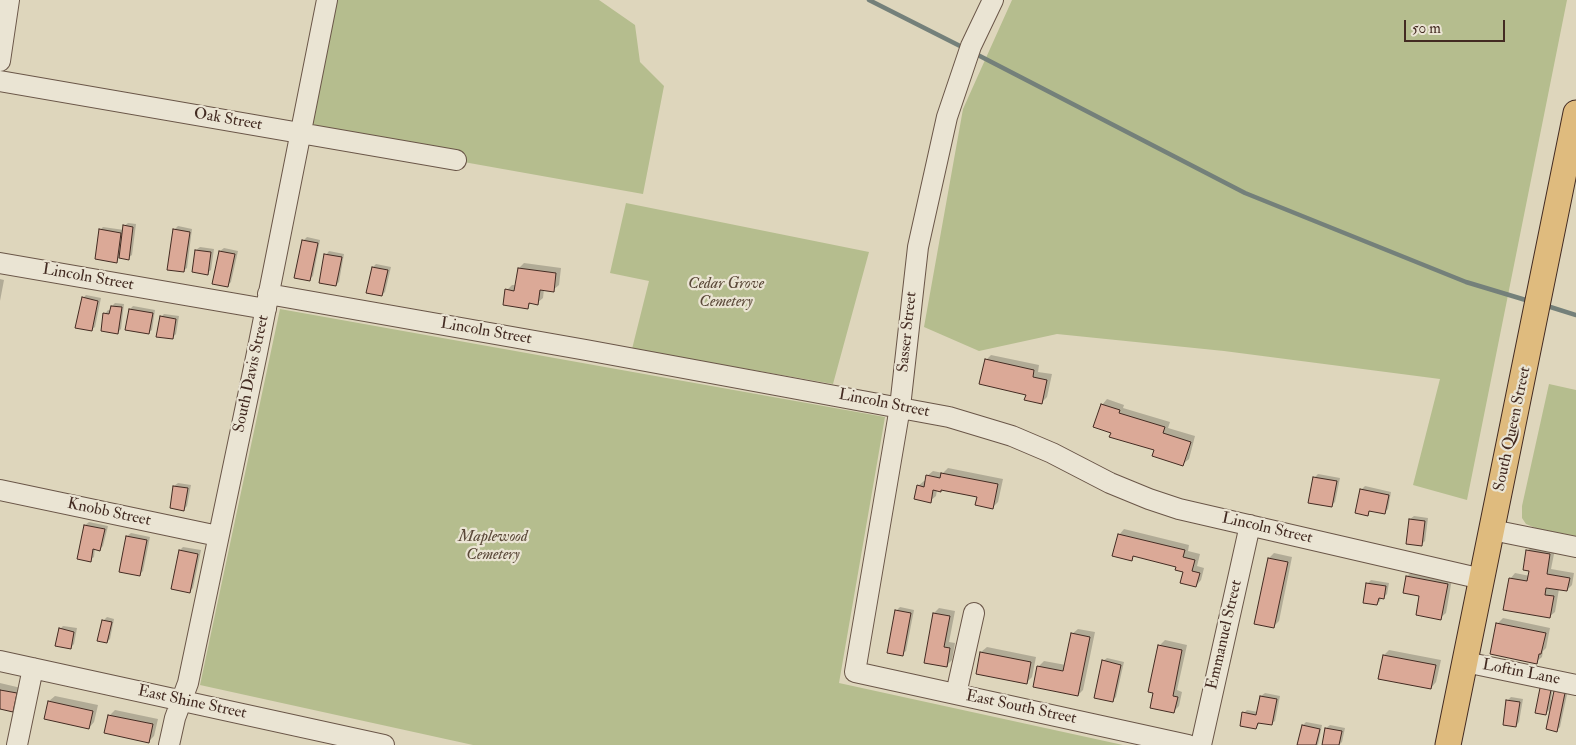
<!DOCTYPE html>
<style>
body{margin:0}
#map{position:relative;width:1576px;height:745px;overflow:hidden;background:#ded6bc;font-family:"IM FELL Double Pica",serif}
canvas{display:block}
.scale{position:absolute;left:1404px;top:20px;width:101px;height:22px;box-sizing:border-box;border:2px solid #432b22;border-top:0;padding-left:6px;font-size:15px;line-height:18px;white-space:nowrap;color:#432b22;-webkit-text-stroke:4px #eae4d3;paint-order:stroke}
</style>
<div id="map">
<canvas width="1576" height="745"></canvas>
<div class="scale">50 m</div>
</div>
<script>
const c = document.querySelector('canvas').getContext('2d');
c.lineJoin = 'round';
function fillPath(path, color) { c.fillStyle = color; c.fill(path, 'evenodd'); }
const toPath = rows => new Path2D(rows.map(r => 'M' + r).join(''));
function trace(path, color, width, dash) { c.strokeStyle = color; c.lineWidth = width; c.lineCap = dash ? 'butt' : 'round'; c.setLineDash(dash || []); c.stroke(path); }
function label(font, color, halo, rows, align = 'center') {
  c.font = font + ' "IM FELL Double Pica",serif'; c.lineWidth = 4.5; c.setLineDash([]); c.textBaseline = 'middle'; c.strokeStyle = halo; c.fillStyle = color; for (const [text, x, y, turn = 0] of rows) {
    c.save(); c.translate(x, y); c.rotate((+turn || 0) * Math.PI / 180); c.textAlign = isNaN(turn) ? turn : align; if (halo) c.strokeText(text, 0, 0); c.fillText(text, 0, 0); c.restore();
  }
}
fillPath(toPath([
 [328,0,599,0,635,25,640,62,664,86,643,194,301,133],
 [1012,0,1567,0,1467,500,1413,485,1440,379,1224,351,1057,334,979,351,924,327,963,109],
 [626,203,869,252,833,384,632,349,649,281,610,273],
 [280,309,885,417,839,683,1123,745,473,745,200,685],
 [1549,384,1576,390,1576,536,1538,529,1526,524,1522,518,1522,506]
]), '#b5bd8e');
fillPath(toPath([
 [128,223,136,224,132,255,128,258,120,257,116,261,100,230,103,227,124,230,124,226],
 [178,226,192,229,187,268,183,271,174,230],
 [307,237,320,240,313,276,309,280,303,241],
 [200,247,214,249,211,270,207,273,196,250],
 [224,248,238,251,231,282,228,285,220,251],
 [329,251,344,254,339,282,336,285,326,255],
 [524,263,561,268,559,285,553,290,544,289,543,298,537,303,532,302,527,307,507,290,512,285,516,285,519,268],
 [376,264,391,267,385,292,382,295,368,292,373,267],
 [0,279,4,280,0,301],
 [86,295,101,298,95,327,91,330,83,298],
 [115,303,124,304,121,329,117,333,105,314,108,310,111,311,112,306],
 [133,306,155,310,152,330,148,333,126,329,130,309],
 [164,314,179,316,176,334,172,338,161,317],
 [991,355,1039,365,1038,372,1052,374,1047,397,1041,403,1027,394,986,360],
 [1107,399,1124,405,1123,408,1170,422,1168,428,1195,436,1189,459,1183,464,1156,449,1112,432,1102,405],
 [948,468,1003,479,998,502,992,508,978,496,942,489,937,490,936,496,930,501,918,486,924,481,926,481,927,476,933,471,943,473],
 [1318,474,1340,478,1335,502,1331,506,1315,477],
 [178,483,191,485,187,506,184,509,174,486],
 [1365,486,1391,492,1388,509,1384,513,1370,511,1367,514,1361,490],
 [1414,516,1428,518,1425,541,1421,545,1410,519],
 [89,522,108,526,103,546,100,549,95,548,94,557,90,560,78,558,85,525],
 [1124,529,1189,545,1188,551,1200,554,1197,566,1204,568,1201,580,1196,586,1178,566,1135,555,1131,559,1119,535],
 [131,533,150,537,143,571,140,574,127,536],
 [1533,545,1555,549,1551,569,1574,573,1572,585,1567,590,1559,589,1555,612,1549,617,1510,579,1515,573,1530,576,1527,551],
 [183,547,201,550,193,588,190,591,180,550],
 [1274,553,1292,557,1279,621,1274,626,1269,558],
 [1413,571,1452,579,1446,613,1440,618,1407,576],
 [1371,580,1389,583,1387,594,1384,597,1381,597,1380,601,1377,604,1367,584],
 [900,607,914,610,906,651,902,654,896,611],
 [939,608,955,611,949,642,955,643,952,660,946,666,925,662,934,613],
 [107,617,114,619,110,639,107,642,103,621],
 [1503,618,1550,628,1546,648,1543,651,1542,657,1536,662,1498,623],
 [63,626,77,628,74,644,70,648,60,629],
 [1078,629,1095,632,1083,690,1078,695,1039,666,1044,661,1066,665,1072,634],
 [1165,640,1187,645,1177,690,1182,692,1179,706,1174,711,1159,646],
 [987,647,1036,657,1032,677,1027,682,981,652],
 [1389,650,1441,660,1436,682,1431,688,1384,655],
 [1107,658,1124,662,1116,697,1112,701,1103,661],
 [0,683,21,688,18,705,12,710,0,708],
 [1544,685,1553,687,1551,700,1553,700,1555,691,1558,688,1568,690,1560,727,1557,730,1552,707,1545,714,1541,688],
 [1265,693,1280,696,1275,721,1271,724,1260,722,1256,728,1244,713,1247,710,1258,712,1261,696],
 [55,696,98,705,94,722,89,728,49,701],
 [1511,697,1523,699,1519,722,1516,726,1507,701],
 [115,710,158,719,154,736,149,741,109,716],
 [1306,722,1322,725,1318,745,1298,745,1303,725],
 [1330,725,1345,728,1342,742,1339,745,1323,745,1326,728]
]), '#0003');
trace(toPath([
 [869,0,962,47],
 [974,53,1245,193,1466,282,1529,301],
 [1544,305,1576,315]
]), '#74807a', 4.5);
const building = toPath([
 [123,225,133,227,129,260,119,258,123,225],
 [99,229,121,233,117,263,95,259,99,229],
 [173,229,190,232,184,272,167,270,173,229],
 [302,240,318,243,310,281,294,278,302,240],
 [195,250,211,252,208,275,192,272,195,250],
 [219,251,235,254,228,287,212,284,219,251],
 [324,254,342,257,336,286,319,283,324,254],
 [372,267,388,270,382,296,366,293,372,267],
 [518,268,556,273,554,292,540,290,538,305,529,303,528,309,503,305,505,289,514,291,518,268],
 [82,297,98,301,92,331,75,328,82,297],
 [111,306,122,307,118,334,101,331,103,313,109,314,111,306],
 [129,309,153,313,149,334,125,330,129,309],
 [160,316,176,319,173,339,156,337,160,316],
 [985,359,1034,370,1033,377,1047,380,1042,404,1024,400,1026,395,979,384,985,359],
 [1101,404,1120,410,1119,413,1165,427,1163,433,1191,442,1183,466,1152,456,1154,450,1109,437,1111,433,1093,427,1101,404],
 [941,473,998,484,993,509,975,505,977,497,941,490,941,492,933,490,931,503,914,499,917,485,924,487,926,475,940,478,941,473],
 [1313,477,1337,481,1332,507,1308,503,1313,477],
 [173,486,188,488,184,511,170,508,173,486],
 [1360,489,1389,495,1385,514,1369,511,1368,516,1355,513,1360,489],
 [1409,519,1425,521,1422,546,1406,544,1409,519],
 [84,525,105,529,100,551,93,549,91,562,77,559,84,525],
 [1118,534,1185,550,1183,557,1195,560,1192,571,1200,573,1196,587,1180,583,1183,572,1175,570,1176,567,1133,556,1132,561,1112,556,1118,534],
 [126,536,147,540,140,576,119,572,126,536],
 [179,550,198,554,190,593,171,589,179,550],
 [1526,550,1550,554,1547,574,1570,578,1567,591,1546,588,1545,595,1554,596,1550,618,1503,610,1509,578,1527,581,1529,571,1523,570,1526,550],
 [1268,558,1288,562,1274,628,1254,624,1268,558],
 [1406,576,1448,584,1441,620,1416,615,1419,596,1403,593,1406,576],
 [1366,583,1386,586,1384,599,1379,598,1377,605,1363,603,1366,583],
 [895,610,911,613,903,656,887,653,895,610],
 [933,613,950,616,944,647,950,648,947,667,924,663,933,613],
 [102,620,112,622,107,643,97,641,102,620],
 [1496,623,1546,633,1541,654,1539,654,1537,664,1490,654,1496,623],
 [59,628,74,632,71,649,55,646,59,628],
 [1071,633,1090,637,1078,696,1033,687,1037,666,1063,671,1071,633],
 [1158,645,1182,650,1173,696,1178,697,1174,713,1150,708,1153,693,1148,692,1158,645],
 [980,652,1031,662,1027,684,976,674,980,652],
 [1383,655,1436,665,1431,689,1378,679,1383,655],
 [1102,660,1121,665,1113,702,1094,698,1102,660],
 [1540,688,1551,690,1546,715,1535,713,1540,688],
 [0,690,17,693,13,712,0,709,0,690],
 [1554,691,1565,693,1557,732,1546,729,1554,691],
 [1260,696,1277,699,1272,725,1258,723,1256,729,1240,726,1242,712,1256,715,1260,696],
 [1506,700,1520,702,1516,727,1503,725,1506,700],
 [48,701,93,711,89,729,44,719,48,701],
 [108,715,153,724,149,743,104,733,108,715],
 [1302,725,1320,729,1316,745,1297,745,1302,725],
 [1325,728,1342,731,1339,745,1322,745,1325,728]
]);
fillPath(building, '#dba997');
trace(building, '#432b22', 1);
const minor = toPath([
 [993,0,971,46,947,117,918,247,900,407,855,672,1188,745],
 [0,61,9,0],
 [0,81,456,160],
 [0,263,266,309],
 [268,294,586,350,949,417,1012,436,1052,453,1110,483,1149,499,1179,509,1482,579],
 [0,490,218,536],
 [1492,530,1576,547],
 [0,661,384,745],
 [1465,662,1576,685],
 [956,694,974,613],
 [17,745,33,668],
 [169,745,175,718,188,683,257,353,327,0],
 [1201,745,1250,525]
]);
const major = toPath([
 [1448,745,1576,113]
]);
trace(minor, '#6a5648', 22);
trace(major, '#432b22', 27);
trace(minor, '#eae4d3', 20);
trace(major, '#dfbb7e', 25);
label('16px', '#432b22', '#eae4d3', [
 ["Oak Street",228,120,10],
 ["Lincoln Street",88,278,10],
 ["Lincoln Street",486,332,10],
 ["Sasser Street",908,332,-84],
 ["South Davis Street",252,374,-78],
 ["Lincoln Street",884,404,11],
 ["South Queen Street",1513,429,-78],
 ["Knobb Street",109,513,12],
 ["Lincoln Street",1267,529,13],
 ["Emmanuel Street",1225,635,-77],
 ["Loftin Lane",1521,673,11],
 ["East Shine Street",192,703,12],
 ["East South Street",1021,708,12]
]);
label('italic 16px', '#5a4838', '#eae4d3', [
 ["Cedar Grove",726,285],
 ["Cemetery",726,303],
 ["Maplewood",493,538],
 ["Cemetery",493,556]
]);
</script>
